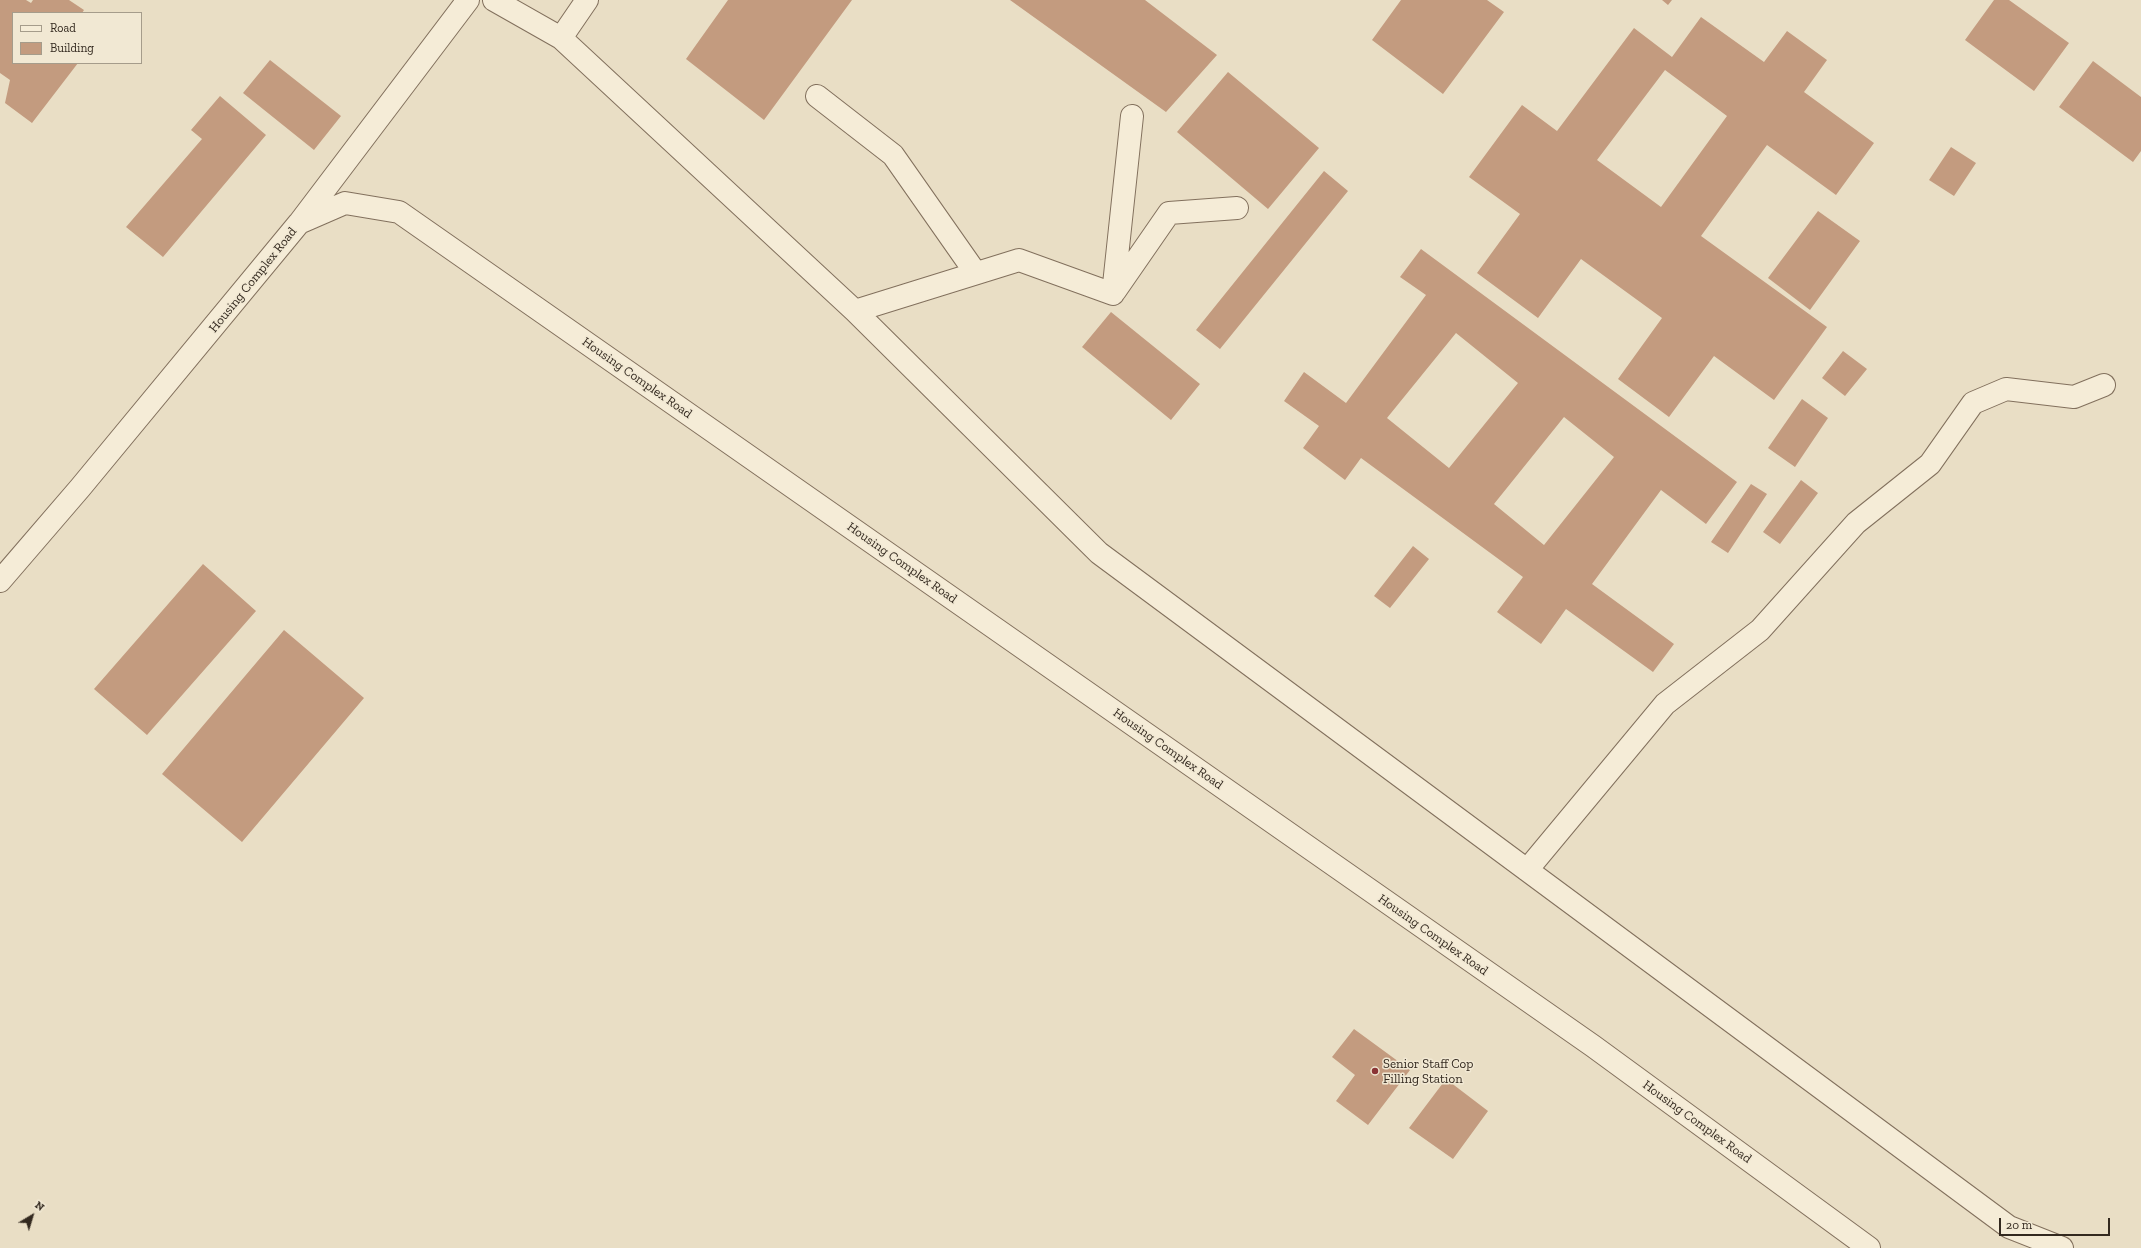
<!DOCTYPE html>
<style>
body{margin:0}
#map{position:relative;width:2141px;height:1248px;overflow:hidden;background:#e9dec5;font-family:"Zilla Slab",serif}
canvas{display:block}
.legend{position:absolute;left:12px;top:12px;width:130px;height:52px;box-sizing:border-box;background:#f1e8d3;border:1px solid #a59c8b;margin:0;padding:5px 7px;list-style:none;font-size:12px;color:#33291f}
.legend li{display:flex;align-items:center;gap:8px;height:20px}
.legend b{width:20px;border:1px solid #a59c8b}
.north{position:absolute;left:12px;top:1196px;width:40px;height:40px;-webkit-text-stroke:3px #f1e8d3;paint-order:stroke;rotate:38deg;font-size:11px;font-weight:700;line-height:16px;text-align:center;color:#33291f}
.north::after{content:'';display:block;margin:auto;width:14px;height:18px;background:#33291f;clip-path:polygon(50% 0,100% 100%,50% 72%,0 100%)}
.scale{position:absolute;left:1999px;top:1218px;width:111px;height:18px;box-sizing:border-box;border:2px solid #33291f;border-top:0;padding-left:5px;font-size:12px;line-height:14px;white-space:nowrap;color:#33291f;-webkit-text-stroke:3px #f1e8d3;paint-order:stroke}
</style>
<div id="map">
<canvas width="2141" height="1248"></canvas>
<ul class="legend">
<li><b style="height:5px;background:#f5ecd7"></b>Road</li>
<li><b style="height:11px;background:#c39b7f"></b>Building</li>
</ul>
<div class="north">N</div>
<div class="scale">20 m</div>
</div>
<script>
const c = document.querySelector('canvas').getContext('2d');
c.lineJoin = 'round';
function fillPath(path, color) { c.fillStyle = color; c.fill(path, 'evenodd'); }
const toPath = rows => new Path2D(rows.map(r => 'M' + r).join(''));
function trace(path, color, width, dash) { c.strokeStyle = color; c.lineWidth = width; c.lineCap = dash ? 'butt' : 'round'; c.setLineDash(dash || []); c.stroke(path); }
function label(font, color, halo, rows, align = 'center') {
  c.font = font + ' "Zilla Slab",serif'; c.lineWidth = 3; c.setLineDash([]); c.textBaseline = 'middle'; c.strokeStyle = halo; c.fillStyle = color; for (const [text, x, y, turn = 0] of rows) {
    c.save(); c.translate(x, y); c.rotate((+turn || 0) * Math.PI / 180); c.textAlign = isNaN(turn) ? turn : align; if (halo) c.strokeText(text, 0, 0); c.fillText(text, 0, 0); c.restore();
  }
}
fillPath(toPath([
 [0,0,26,0,31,3,33,0,69,0,84,10,82,13,13,13,13,63,78,63,32,123,5,103,10,80,0,73],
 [728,0,852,0,764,120,686,59],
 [1010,0,1145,0,1217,55,1166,112],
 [1401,0,1487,0,1504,12,1443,94,1372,40],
 [1662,0,1672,0,1668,5],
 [1994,0,2009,0,2069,43,2034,91,1965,40],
 [1701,17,1764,62,1787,31,1827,60,1804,92,1874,143,1836,195,1767,145,1701,236,1827,327,1774,400,1714,356,1669,417,1618,379,1662,318,1581,259,1538,318,1477,273,1520,214,1469,177,1522,105,1557,131,1634,28,1672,57],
 [1665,70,1727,116,1661,207,1597,160],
 [270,60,341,116,314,150,243,93],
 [2093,61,2141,97,2141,151,2133,162,2059,107],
 [1228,72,1319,148,1268,209,1177,132],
 [220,96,266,135,163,257,126,227,202,139,191,130],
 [1951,147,1976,163,1954,196,1929,180],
 [1324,171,1348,191,1220,349,1196,330],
 [1818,211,1860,241,1810,310,1768,278],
 [1421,249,1737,482,1706,524,1661,490,1592,584,1674,644,1653,672,1566,609,1541,644,1497,612,1523,577,1361,458,1345,480,1303,448,1319,426,1284,401,1304,372,1346,403,1426,295,1400,277],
 [1456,333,1518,383,1449,468,1387,418],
 [1564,417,1614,457,1544,545,1494,504],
 [1111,312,1200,384,1171,420,1082,347],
 [1843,351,1867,369,1845,396,1822,378],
 [1802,399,1828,418,1795,467,1768,448],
 [1801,480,1818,493,1780,544,1763,532],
 [1751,484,1767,494,1728,553,1711,542],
 [1413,546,1429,559,1390,608,1374,596],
 [203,564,256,611,147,735,94,689],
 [284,630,364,698,242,842,162,774],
 [1354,1029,1410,1070,1368,1125,1336,1101,1355,1075,1332,1057],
 [1446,1079,1488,1111,1453,1159,1409,1128]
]), '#c39b7f');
const minor = toPath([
 [494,0,561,38,855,311,1099,553,2009,1227,2062,1248],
 [561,38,587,0],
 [817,96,893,155,975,272],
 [300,222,468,0],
 [1115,291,1169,213,1237,208],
 [855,311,1019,260,1113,294,1132,116],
 [0,581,80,488,299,223,345,203,399,212,1593,1046,1869,1248],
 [1527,870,1665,704,1760,630,1856,523,1930,464,1973,403,2006,389,2074,397,2104,385]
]);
trace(minor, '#82705d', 24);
trace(minor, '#f5ecd7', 22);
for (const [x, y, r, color] of [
 [1375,1071,4,"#8a3435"]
]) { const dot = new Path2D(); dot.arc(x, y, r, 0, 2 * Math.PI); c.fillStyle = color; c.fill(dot); trace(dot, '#f1e8d3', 1.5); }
label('13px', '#33291f', '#f1e8d3', [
 ["Housing Complex Road",253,280,-51],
 ["Housing Complex Road",637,378,35],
 ["Housing Complex Road",902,563,35],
 ["Housing Complex Road",1168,749,35],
 ["Housing Complex Road",1433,935,35],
 ["Housing Complex Road",1697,1122,36]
]);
label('13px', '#33291f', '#f1e8d3', [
 ["Senior Staff Cop",1383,1064],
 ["Filling Station",1383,1079]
], 'left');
</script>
